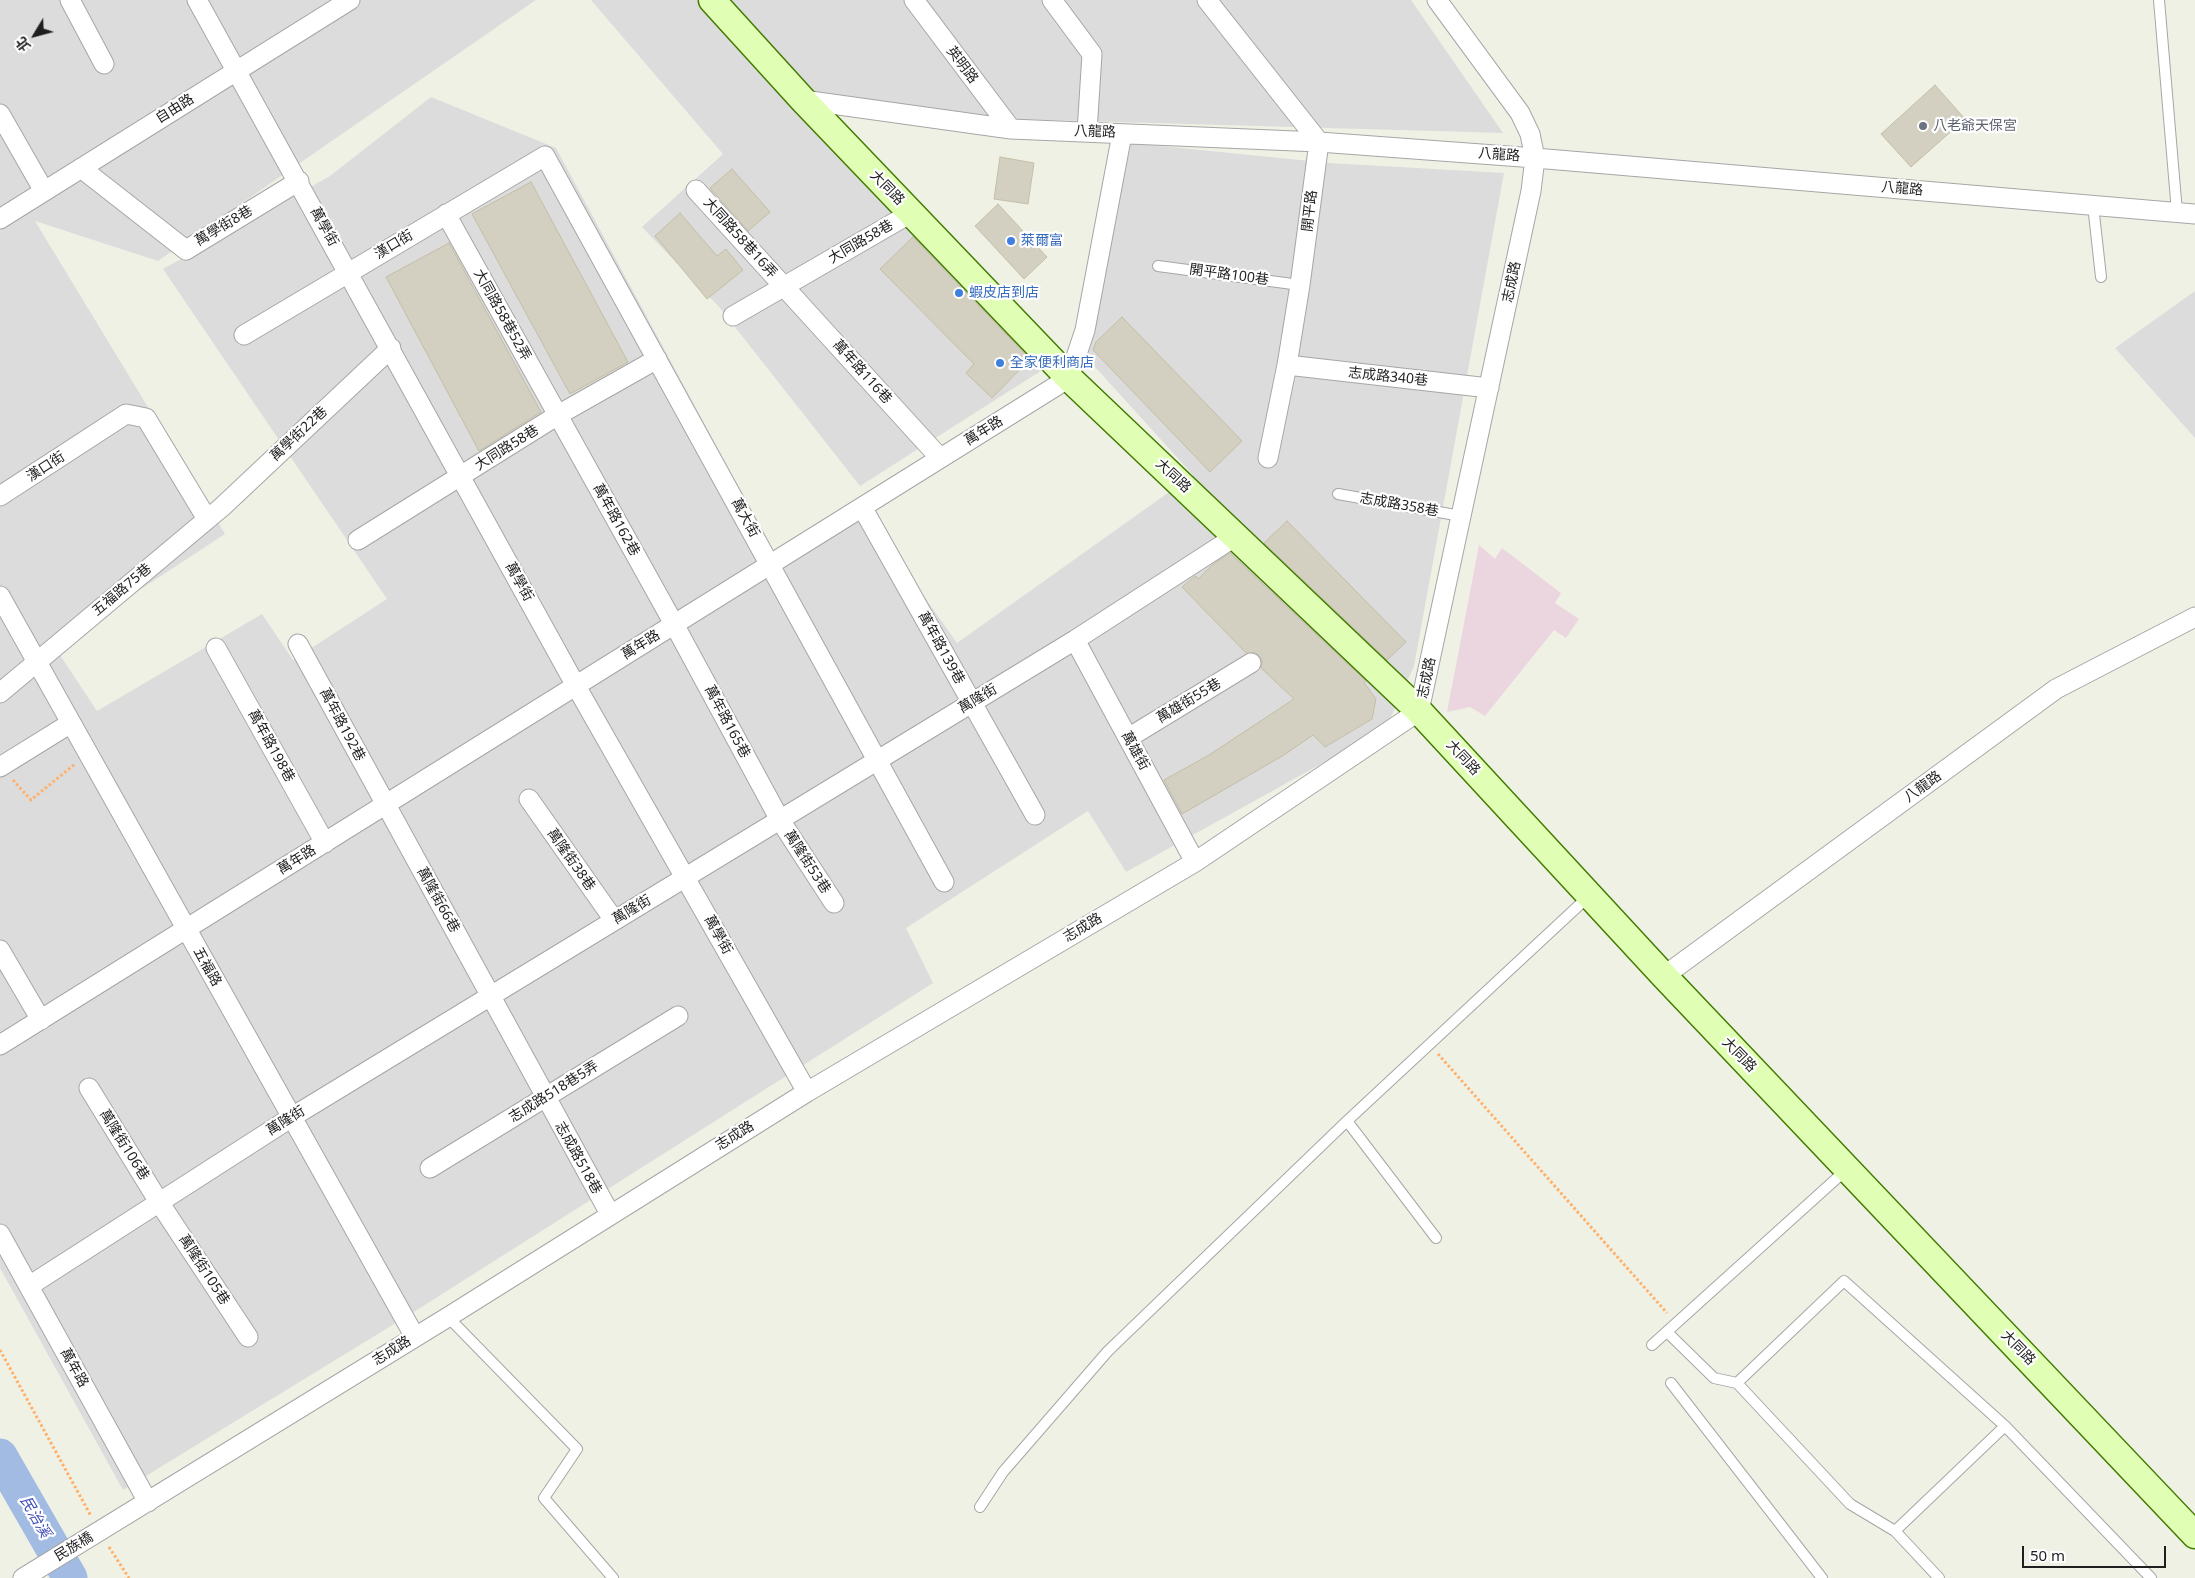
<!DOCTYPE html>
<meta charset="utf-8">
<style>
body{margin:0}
#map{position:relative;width:2195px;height:1578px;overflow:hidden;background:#f0f1e5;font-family:"Noto Sans","Noto Sans TC",sans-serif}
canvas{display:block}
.north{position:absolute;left:10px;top:10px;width:50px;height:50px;-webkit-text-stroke:4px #fff;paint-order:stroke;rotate:233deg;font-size:14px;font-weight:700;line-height:20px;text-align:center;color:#1f1f1f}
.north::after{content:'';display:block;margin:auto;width:18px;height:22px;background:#1f1f1f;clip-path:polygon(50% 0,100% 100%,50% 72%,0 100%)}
.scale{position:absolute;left:2022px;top:1546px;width:144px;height:22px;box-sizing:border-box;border:2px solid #1f1f1f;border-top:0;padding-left:6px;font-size:15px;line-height:18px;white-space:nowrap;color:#1f1f1f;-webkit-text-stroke:4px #fff;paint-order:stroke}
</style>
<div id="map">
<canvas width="2195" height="1578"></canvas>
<div class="north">北</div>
<div class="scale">50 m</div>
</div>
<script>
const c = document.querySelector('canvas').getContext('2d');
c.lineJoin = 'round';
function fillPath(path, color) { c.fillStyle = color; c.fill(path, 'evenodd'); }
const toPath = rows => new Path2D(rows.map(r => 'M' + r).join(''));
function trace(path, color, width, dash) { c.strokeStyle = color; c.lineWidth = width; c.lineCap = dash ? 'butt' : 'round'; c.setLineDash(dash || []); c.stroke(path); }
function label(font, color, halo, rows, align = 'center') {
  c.font = font + ' "Noto Sans","Noto Sans TC",sans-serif'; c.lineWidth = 4.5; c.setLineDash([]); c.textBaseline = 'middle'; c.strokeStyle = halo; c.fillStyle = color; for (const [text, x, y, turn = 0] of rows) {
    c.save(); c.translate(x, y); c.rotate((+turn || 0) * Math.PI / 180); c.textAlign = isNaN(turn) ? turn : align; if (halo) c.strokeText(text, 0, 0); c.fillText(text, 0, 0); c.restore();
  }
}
fillPath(toPath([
 [0,0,536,0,158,261,35,221,225,534,54,646,97,711,262,614,293,660,387,599,163,269,330,176,431,97,556,148,781,566,867,516,957,643,1193,475,1086,357,1131,143,1330,163,1504,173,1414,666,1386,728,1126,872,1088,811,906,928,933,983,409,1315,123,1490,0,1268],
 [591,0,1411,0,1503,133,802,113,1047,367,860,486,720,308,642,227,723,154],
 [2195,291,2195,438,2115,348]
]), '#dddcdc');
fillPath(toPath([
 [1479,545,1495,559,1502,548,1561,593,1555,603,1579,619,1566,638,1554,630,1485,716,1470,707,1447,712]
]), '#ebd6df');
trace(toPath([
 [0,1456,70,1578]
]), '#a1bbe2', 35);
const building = toPath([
 [1935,85,1965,119,1911,167,1881,134,1935,85],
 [1000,157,1034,163,1028,204,994,199,1000,157],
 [732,169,770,212,748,231,710,188,732,169],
 [531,182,628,362,570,394,472,214,531,182],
 [998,204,1047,257,1024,279,975,226,998,204],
 [680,213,717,256,726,249,743,270,707,299,655,236,680,213],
 [913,237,1030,359,992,398,966,373,974,364,880,269,913,237],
 [449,243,541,412,479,451,386,277,449,243],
 [1122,317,1242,441,1210,472,1093,350,1096,342,1122,317],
 [1287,521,1406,642,1387,660,1264,543,1287,521],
 [1230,553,1366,681,1364,683,1376,699,1372,719,1325,747,1313,735,1284,755,1182,814,1164,780,1209,755,1294,699,1261,668,1262,662,1260,657,1256,653,1246,653,1182,587,1194,577,1196,576,1198,579,1212,565,1230,553]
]);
fillPath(building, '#d4d0c1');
trace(building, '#c4bea5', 1);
const lane = toPath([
 [2159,0,2177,212],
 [2093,205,2101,277],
 [1158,266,1300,285],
 [1338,494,1461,516],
 [1347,1121,1436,1238],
 [448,1317,577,1449,544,1498,613,1578],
 [1667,1332,1714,1378,1737,1383],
 [1652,1345,1846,1170],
 [1671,1383,1822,1578],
 [980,1507,1003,1472,1108,1351,1347,1121,1589,896],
 [1895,1531,2005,1426],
 [1939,1578,1895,1531,1850,1504,1737,1383,1844,1281,2005,1426,2151,1578]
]);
const street = toPath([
 [70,0,104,64],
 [197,0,576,686,807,1092],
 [914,0,1011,129],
 [1052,0,1092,54,1087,132],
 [1207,0,1319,142,1300,285,1287,365,1268,458],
 [803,100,1011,129,1319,142,1535,158,2195,214],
 [0,114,44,191],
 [81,168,186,250,299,181],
 [696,190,940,458],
 [446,214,674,624,780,820,834,903],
 [0,219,350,0],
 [733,316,911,213],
 [244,335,545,156,944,882],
 [1287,365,1489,388],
 [0,496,126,414,146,418,207,519],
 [862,507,1035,815],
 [358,540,558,415,657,359],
 [0,596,415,1337],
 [1075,640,1195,862],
 [298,644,610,1214],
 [216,648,325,843],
 [0,693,222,507,391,348],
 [1128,738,1251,663],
 [0,767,71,723],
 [529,799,614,920],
 [0,950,41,1020],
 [1664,976,2056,689,2195,617],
 [0,1045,1069,378,1085,330,1122,134],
 [89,1088,159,1202,248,1337],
 [430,1168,678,1016],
 [0,1234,148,1502],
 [29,1286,292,1117,1075,640,1236,536],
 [23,1578,448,1317,807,1092,1195,862,1419,711,1531,191,1535,158,1530,134,1520,113,1437,0]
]);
const secondary = toPath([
 [712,0,803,100,1069,378,1419,711,1664,976,2195,1535]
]);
trace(lane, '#a6a6a6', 12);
trace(street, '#a6a6a6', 21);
trace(secondary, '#417c00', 29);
trace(toPath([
 [13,780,31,800,75,764],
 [1438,1054,1667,1313],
 [0,1350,91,1516],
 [109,1547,129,1578]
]), '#ffaf67', 3, [2.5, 2.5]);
trace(lane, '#fff', 10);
trace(street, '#fff', 19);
trace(secondary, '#e0ffb4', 26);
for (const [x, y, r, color] of [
 [1923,126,5,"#6b7280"],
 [1011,241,5,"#3f7fe0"],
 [959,293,5,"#3f7fe0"],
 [1000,363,5,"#3f7fe0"]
]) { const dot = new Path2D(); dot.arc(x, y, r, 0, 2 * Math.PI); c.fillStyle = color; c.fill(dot); trace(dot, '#fff', 2); }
label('14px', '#1f1f1f', '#fff', [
 ["英明路",962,65,53],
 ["自由路",175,109,-32],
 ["八龍路",1095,132,2],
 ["八龍路",1499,155,4],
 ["大同路",887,188,46],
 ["八龍路",1902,189,5],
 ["開平路",1310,211,-83],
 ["萬學街8巷",224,226,-31],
 ["萬學街",324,227,61],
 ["大同路58巷16弄",740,238,48],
 ["大同路58巷",861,242,-30],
 ["漢口街",394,245,-31],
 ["開平路100巷",1229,275,8],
 ["志成路",1512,282,-78],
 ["大同路58巷52弄",502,315,61],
 ["萬年路116巷",862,372,48],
 ["志成路340巷",1388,377,6],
 ["萬年路",984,431,-32],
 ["萬學街22巷",299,434,-43],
 ["大同路58巷",507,448,-32],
 ["漢口街",46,467,-33],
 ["大同路",1173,476,43],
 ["志成路358巷",1399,505,10],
 ["萬大街",745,518,61],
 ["萬年路162巷",616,520,61],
 ["萬學街",519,582,61],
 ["五福路75巷",122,590,-40],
 ["萬年路",641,645,-32],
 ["萬年路139巷",941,648,61],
 ["志成路",1427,678,-78],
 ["萬隆街",978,699,-31],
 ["萬雄街55巷",1189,701,-31],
 ["萬年路165巷",727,722,62],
 ["萬年路192巷",342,725,62],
 ["萬年路198巷",271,746,61],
 ["萬雄街",1135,751,61],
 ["大同路",1463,758,47],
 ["八龍路",1923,787,-36],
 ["萬年路",297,860,-32],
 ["萬隆街38巷",571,860,55],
 ["萬隆街53巷",807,862,57],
 ["萬隆街66巷",438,900,61],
 ["萬隆街",632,910,-31],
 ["志成路",1083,928,-31],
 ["萬學街",718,935,61],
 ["五福路",207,967,61],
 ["大同路",1739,1055,46],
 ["志成路518巷5弄",554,1092,-32],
 ["萬隆街",286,1121,-32],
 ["志成路",735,1136,-32],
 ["萬隆街106巷",124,1145,58],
 ["志成路518巷",578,1158,61],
 ["萬隆街105巷",204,1270,57],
 ["大同路",2018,1348,46],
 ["志成路",392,1351,-32],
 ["萬年路",74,1368,61],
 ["民族橋",74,1547,-31]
]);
label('14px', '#5b616d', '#fff', [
 ["八老爺天保宮",1933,126]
], 'left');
label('14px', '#366cbe', '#fff', [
 ["萊爾富",1021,241],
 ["蝦皮店到店",969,293],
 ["全家便利商店",1010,363]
], 'left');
label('italic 15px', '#4251b8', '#fff', [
 ["民治溪",35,1517,60]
]);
</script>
